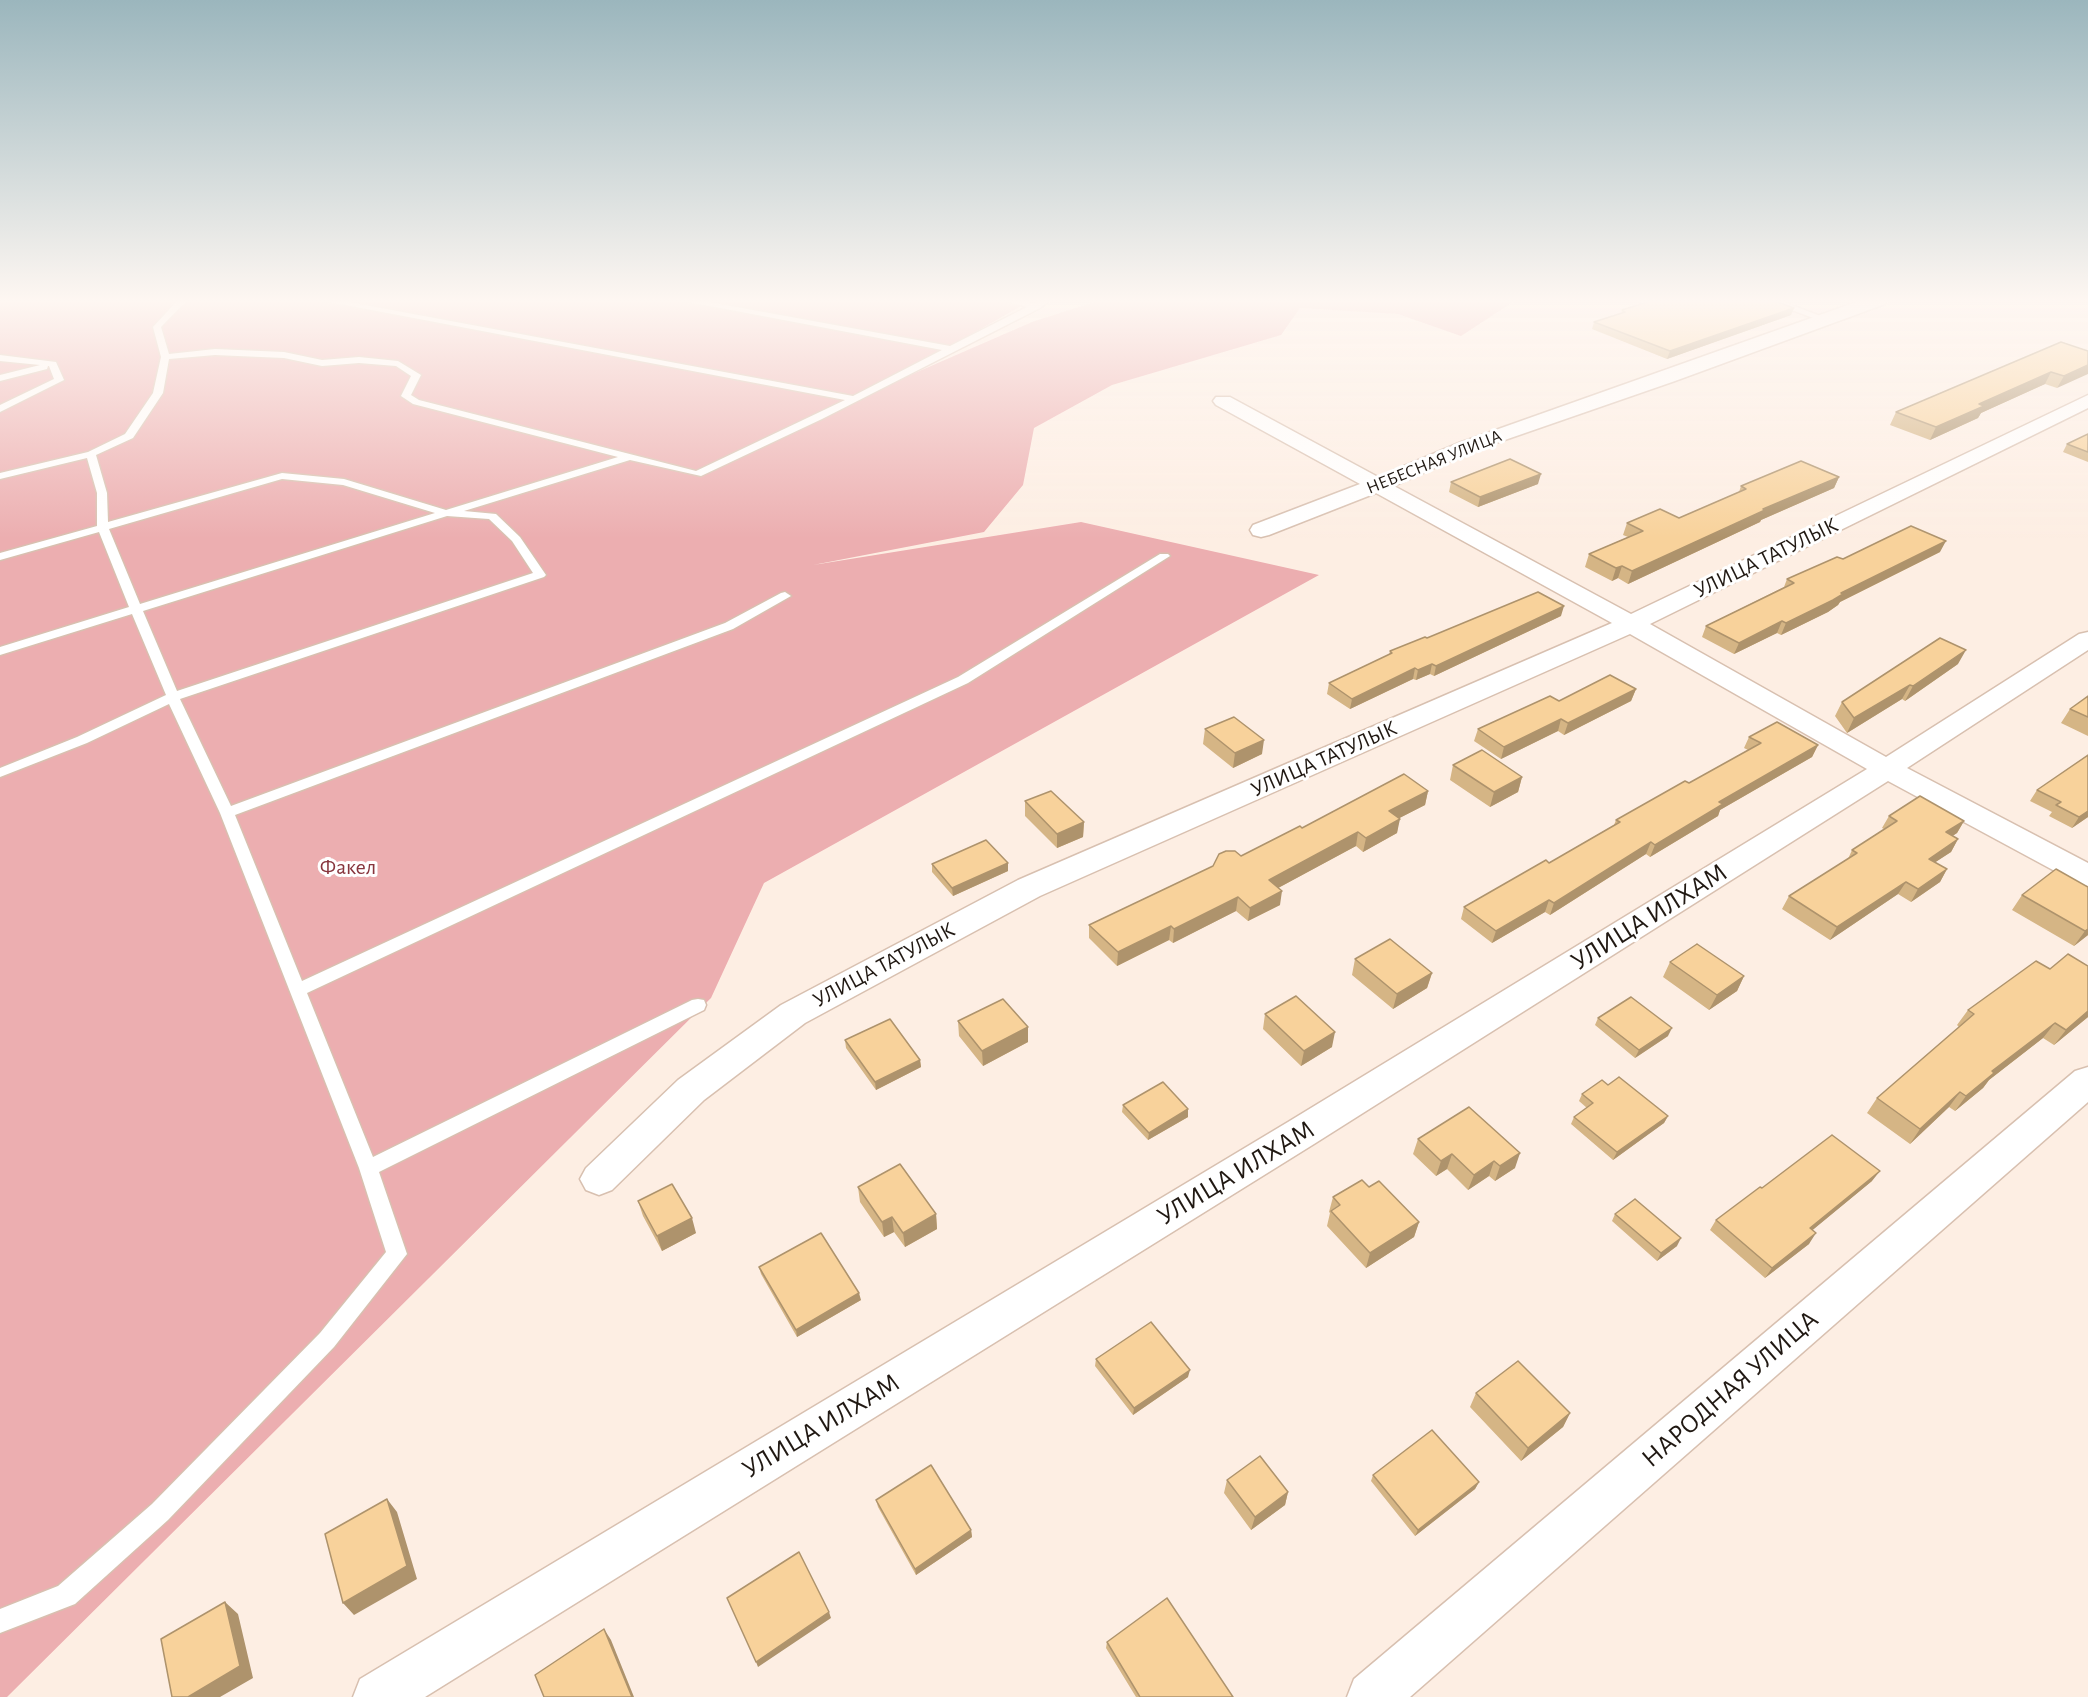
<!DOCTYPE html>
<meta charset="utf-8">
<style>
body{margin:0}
canvas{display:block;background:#fdeee3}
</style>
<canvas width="2088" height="1697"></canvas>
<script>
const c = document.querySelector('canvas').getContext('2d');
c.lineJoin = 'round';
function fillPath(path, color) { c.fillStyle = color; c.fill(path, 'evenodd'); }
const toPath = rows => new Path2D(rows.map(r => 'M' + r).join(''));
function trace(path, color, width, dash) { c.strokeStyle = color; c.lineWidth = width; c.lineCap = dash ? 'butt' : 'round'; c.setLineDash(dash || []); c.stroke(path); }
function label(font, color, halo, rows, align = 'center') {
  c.font = font + ' "Alegreya Sans",sans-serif'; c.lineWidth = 6; c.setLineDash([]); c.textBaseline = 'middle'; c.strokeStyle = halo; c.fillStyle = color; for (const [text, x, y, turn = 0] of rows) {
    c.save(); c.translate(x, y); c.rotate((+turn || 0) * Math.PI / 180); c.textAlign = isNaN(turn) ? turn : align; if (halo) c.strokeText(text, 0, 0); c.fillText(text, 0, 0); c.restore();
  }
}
fillPath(toPath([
 [0,300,1032,300,862,396,1032,322,1100,300,1516,300,1461,336,1398,314,1300,308,1281,335,1112,385,1034,428,1023,485,984,532,813,565,1081,522,1319,575,764,883,711,998,7,1697,0,1697]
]), '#ecaeb0');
const lane = toPath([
 [178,300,187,300,161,327,169,354,215,349,284,352,322,360,359,357,398,361,421,375,411,395,419,400,696,471,845,400,319,300,338,300,853,396,942,350,678,300,698,300,950,346,1027,307,1002,300,1034,303,1050,300,1040,308,822,419,701,476,630,460,464,511,496,514,520,537,546,575,544,577,180,699,231,806,725,623,781,593,785,592,791,596,733,629,235,815,302,981,958,677,1160,554,1168,554,1170,556,968,683,307,993,373,1157,692,1000,698,999,704,1000,706,1005,704,1010,379,1172,407,1254,334,1347,168,1520,75,1604,0,1633,0,1609,58,1586,152,1504,320,1333,386,1252,359,1168,220,813,169,704,87,743,0,777,0,768,77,737,166,695,132,614,0,655,0,647,129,607,99,532,0,560,0,553,97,526,97,493,87,458,0,479,0,473,88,452,125,434,153,393,161,357,153,327,178,300],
 [215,355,284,358,322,366,359,363,396,366,411,376,401,396,413,404,618,457,446,510,344,479,282,473,108,522,107,493,96,455,133,438,163,393,169,359,215,355],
 [282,479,343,485,435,513,140,604,109,529,282,479],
 [447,516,489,519,512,541,533,573,177,691,143,611,447,516],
 [1765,300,1778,300,1831,320,1824,322,1765,300],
 [0,355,56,362,64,380,0,412,0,405,54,379,49,366,48,366,47,369,0,381,0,375,40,365,0,361,0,355]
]);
const street = toPath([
 [1862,300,1887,300,1885,304,1675,381,1473,451,1394,486,1631,614,2088,395,2088,408,1650,624,1886,757,2079,634,2088,632,2088,650,1907,768,2088,863,2088,886,2077,883,1888,781,1314,1144,425,1697,353,1697,360,1679,1288,1122,1867,769,1630,634,1040,896,805,1023,704,1100,612,1190,599,1195,586,1190,580,1179,586,1168,678,1080,781,1005,1018,880,1612,623,1376,493,1269,535,1261,537,1253,535,1250,530,1253,525,1360,484,1216,405,1213,401,1216,397,1230,397,1378,477,1459,443,1862,300],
 [2088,1067,2088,1102,1410,1697,1347,1697,1354,1679,2075,1071,2088,1067]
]);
trace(lane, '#d8c0b0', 3);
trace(street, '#d8c0b0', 3);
fillPath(lane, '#fff');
fillPath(street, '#fff');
fillPath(toPath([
 [1794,308,1791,315,1667,359,1592,329,1594,322,1621,313,1622,310],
 [2088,351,2057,388,2045,384,1981,413,1978,418,1930,440,1890,425,1896,412],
 [2088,434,2088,462,2063,452,2067,444],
 [1839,477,1834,488,1761,520,1760,522,1628,584,1618,578,1612,581,1585,567,1589,554,1628,537,1623,535,1627,523,1679,518,1739,492,1741,486],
 [1451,482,1538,484,1478,507,1449,492],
 [1940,552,1840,602,1838,605,1828,612,1781,635,1777,633,1734,654,1702,637,1706,626,1784,587,1787,579,1843,559],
 [1561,616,1434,676,1430,674,1416,680,1413,679,1350,709,1327,694,1329,683,1389,655,1390,651,1427,638],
 [1958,664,1905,701,1902,699,1847,733,1835,716,1842,702],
 [1636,689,1631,701,1564,735,1558,731,1501,759,1474,741,1478,729,1559,701],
 [2088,696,2088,736,2061,723,2070,709],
 [1205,729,1262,754,1233,768,1203,744],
 [1749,737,1818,745,1812,757,1720,810,1718,816,1650,857,1646,854,1550,915,1545,912,1492,943,1461,919,1464,907,1549,863,1614,825,1616,820,1689,783,1748,750,1744,748],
 [1453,765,1522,777,1518,792,1490,807,1450,780],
 [2037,790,2088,817,2072,828,2049,816,2052,812,2030,801],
 [1428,791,1425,805,1399,818,1397,833,1363,852,1356,846,1278,888,1280,905,1248,921,1236,911,1173,943,1169,940,1117,966,1089,938,1089,925,1241,856,1302,828],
 [1025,801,1084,822,1083,837,1057,848,1025,816],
 [1889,816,1964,821,1957,833,1952,836,1958,839,1951,852,1935,862,1947,869,1940,882,1911,902,1898,894,1830,940,1782,909,1789,896,1848,859,1852,850,1884,829,1882,828],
 [932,864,1008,871,953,896,932,872],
 [2088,887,2088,935,2074,946,2012,910,2022,895],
 [1355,959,1432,973,1427,988,1393,1009,1352,975],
 [1670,962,1744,976,1737,991,1709,1010,1663,977],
 [2088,966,2088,1017,2054,1045,2043,1038,1989,1080,1983,1088,1955,1111,1949,1107,1910,1144,1867,1113,1877,1098,1959,1027,1957,1025,1968,1010,2050,969],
 [1265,1014,1332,1047,1301,1066,1263,1029],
 [1598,1018,1668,1036,1635,1058,1595,1025],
 [958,1021,1028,1027,1028,1042,983,1066,959,1036],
 [845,1040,920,1060,921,1067,876,1090,846,1048],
 [1608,1085,1668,1116,1664,1123,1613,1160,1571,1124,1574,1117,1587,1108,1579,1101,1582,1094],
 [1123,1105,1188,1117,1148,1140,1122,1112],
 [1469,1107,1515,1168,1495,1181,1489,1176,1468,1190,1447,1169,1436,1176,1413,1154,1418,1139],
 [1872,1181,1812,1230,1809,1244,1765,1278,1710,1230,1716,1220,1762,1188],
 [858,1187,936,1214,937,1229,905,1247,894,1232,884,1237,860,1202],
 [1369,1187,1419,1222,1414,1237,1366,1268,1327,1226,1330,1213,1329,1212,1333,1197],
 [638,1201,696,1233,662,1251,643,1216],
 [1615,1214,1677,1246,1657,1261,1612,1221],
 [759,1267,861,1300,797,1337,761,1274],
 [1096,1359,1188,1377,1133,1415,1095,1366],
 [1476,1393,1570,1413,1563,1427,1521,1461,1470,1407],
 [1373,1475,1479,1482,1475,1489,1415,1536,1371,1481],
 [1227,1480,1288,1492,1285,1505,1251,1530,1224,1493],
 [876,1500,971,1530,972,1537,916,1575,878,1507],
 [1107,1642,1233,1697,1136,1697,1106,1648]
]), '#d5b585');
fillPath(toPath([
 [1794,308,1791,315,1667,359,1670,351],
 [2088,365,2088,374,2057,388,2064,376],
 [2051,372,2045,384,1981,413,1978,418,1930,440,1936,427,1979,404],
 [1541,474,1538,484,1478,507,1480,497],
 [1839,477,1834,488,1761,520,1760,522,1628,584,1632,571,1763,509],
 [1946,541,1940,552,1840,602,1838,605,1828,612,1781,635,1786,623,1841,593],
 [1622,566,1618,578,1612,581,1616,568],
 [1564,606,1561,616,1434,676,1436,666],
 [1782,621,1777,633,1734,654,1739,643],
 [1966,650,1958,664,1905,701,1913,686],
 [1432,664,1430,674,1416,680,1418,670],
 [1415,668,1413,679,1350,709,1352,699],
 [1910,685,1902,699,1847,733,1854,718],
 [1636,689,1631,701,1564,735,1568,723],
 [1561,719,1558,731,1501,759,1504,747],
 [1264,740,1262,754,1233,768,1235,753],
 [1818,745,1812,757,1720,810,1718,816,1650,857,1655,845,1719,802],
 [1522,777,1518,792,1490,807,1494,792],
 [1428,791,1425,805,1386,825,1389,811],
 [2088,811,2088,817,2072,828,2079,817],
 [1400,819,1397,833,1363,852,1366,838],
 [1964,821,1957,833,1939,845,1946,832],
 [1084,822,1083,837,1057,848,1057,834],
 [1358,832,1356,846,1267,894,1269,880],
 [1958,839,1951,852,1922,871,1929,859],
 [1651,842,1646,854,1550,915,1554,903],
 [1008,863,1008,871,953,896,952,888],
 [1947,869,1940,882,1911,902,1918,889],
 [1906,882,1898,894,1830,940,1837,927],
 [1282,891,1280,905,1248,921,1250,908],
 [1238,897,1236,911,1173,943,1174,929],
 [1549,900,1545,912,1492,943,1496,931],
 [1171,926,1169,940,1117,966,1118,952],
 [2088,929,2088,935,2074,946,2085,931],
 [1432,973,1427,988,1393,1009,1397,994],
 [1744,976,1737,991,1709,1010,1717,995],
 [2088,1011,2088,1017,2054,1045,2066,1030],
 [2055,1023,2043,1038,1989,1080,1983,1088,1955,1111,1966,1096,1992,1071],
 [1028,1027,1028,1042,983,1066,982,1051],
 [1672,1028,1668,1036,1635,1058,1639,1050],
 [1335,1032,1332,1047,1301,1066,1304,1051],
 [920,1060,921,1067,876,1090,875,1082],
 [1960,1092,1949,1107,1910,1144,1920,1129],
 [1188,1109,1188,1117,1148,1140,1149,1133],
 [1668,1116,1664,1123,1613,1160,1617,1152],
 [1520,1153,1515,1168,1495,1181,1500,1166],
 [1452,1154,1447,1169,1436,1176,1441,1161],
 [1494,1161,1489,1176,1468,1190,1474,1175],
 [1880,1171,1872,1181,1803,1238,1810,1228],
 [936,1214,937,1229,905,1247,903,1233],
 [892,1217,894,1232,884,1237,882,1222],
 [692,1218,696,1233,662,1251,657,1236],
 [1419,1222,1414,1237,1366,1268,1370,1253],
 [1816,1233,1809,1244,1765,1278,1772,1268],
 [1681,1238,1677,1246,1657,1261,1661,1253],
 [859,1293,861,1300,797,1337,796,1330],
 [1190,1370,1188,1377,1133,1415,1134,1408],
 [1570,1413,1563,1427,1521,1461,1528,1448],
 [1479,1482,1475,1489,1415,1536,1418,1530],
 [1288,1492,1285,1505,1251,1530,1255,1517],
 [387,1499,397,1512,417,1579,354,1615,343,1603],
 [971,1530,972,1537,916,1575,915,1569],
 [225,1602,238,1614,253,1678,220,1697,188,1697],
 [829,1612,831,1618,758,1667,756,1662],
 [604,1629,611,1640,634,1697,632,1697]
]), '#ae936c');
const building = toPath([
 [1653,300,1772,300,1794,308,1670,351,1594,322,1625,312,1622,310,1653,300],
 [2061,342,2088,351,2088,365,2064,376,2051,372,1979,404,1984,406,1936,427,1896,412,2061,342],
 [2088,434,2088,452,2067,444,2088,434],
 [1510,459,1541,474,1480,497,1451,482,1510,459],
 [1801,461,1839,477,1763,509,1765,510,1632,571,1622,566,1616,568,1589,554,1643,531,1627,523,1660,509,1679,518,1746,489,1741,486,1801,461],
 [1911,526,1946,541,1841,593,1843,594,1833,600,1786,623,1782,621,1739,643,1706,626,1794,583,1787,579,1837,557,1843,559,1911,526],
 [1538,592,1564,606,1436,666,1432,664,1418,670,1415,668,1352,699,1329,683,1392,653,1390,651,1425,637,1427,638,1538,592],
 [1940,638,1966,650,1913,686,1910,685,1854,718,1842,702,1940,638],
 [1610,675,1636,689,1568,723,1561,719,1504,747,1478,729,1550,696,1559,701,1610,675],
 [2088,696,2088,717,2070,709,2088,696],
 [1234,717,1264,740,1235,753,1205,729,1234,717],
 [1777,722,1818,745,1719,802,1723,804,1655,845,1651,842,1554,903,1549,900,1496,931,1464,907,1546,860,1549,863,1620,822,1616,820,1685,781,1689,783,1761,743,1749,737,1777,722],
 [1482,750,1522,777,1494,792,1453,765,1482,750],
 [2088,755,2088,811,2079,817,2056,805,2061,802,2037,790,2088,755],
 [1404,774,1428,791,1389,811,1400,819,1366,838,1358,832,1269,880,1282,891,1250,908,1238,897,1174,929,1171,926,1118,952,1089,925,1213,866,1219,854,1226,851,1235,851,1241,856,1300,826,1302,828,1404,774],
 [1051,791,1084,822,1057,834,1025,801,1051,791],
 [1920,796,1964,821,1946,832,1958,839,1929,859,1947,869,1918,889,1906,882,1837,927,1789,896,1857,853,1852,850,1897,821,1889,816,1920,796],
 [986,840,1008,863,952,888,932,864,986,840],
 [2056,869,2088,887,2088,929,2085,931,2022,895,2056,869],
 [1390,939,1432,973,1397,994,1355,959,1390,939],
 [1697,944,1744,976,1717,995,1670,962,1697,944],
 [2068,954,2088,966,2088,1011,2066,1030,2055,1023,1992,1071,1994,1073,1966,1096,1960,1092,1920,1129,1877,1098,1974,1014,1968,1010,2036,961,2050,969,2068,954],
 [1296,996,1335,1032,1304,1051,1265,1014,1296,996],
 [1631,997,1672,1028,1639,1050,1598,1018,1631,997],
 [1003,999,1028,1027,982,1051,958,1021,1003,999],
 [890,1019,920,1060,875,1082,845,1040,890,1019],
 [1619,1077,1668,1116,1617,1152,1574,1117,1593,1103,1582,1094,1602,1080,1608,1085,1619,1077],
 [1163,1082,1188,1109,1149,1133,1123,1105,1163,1082],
 [1469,1107,1520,1153,1500,1166,1494,1161,1474,1175,1452,1154,1441,1161,1418,1139,1469,1107],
 [1832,1135,1880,1171,1810,1228,1816,1233,1772,1268,1716,1220,1760,1187,1762,1188,1832,1135],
 [900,1164,936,1214,903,1233,892,1217,882,1222,858,1187,900,1164],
 [1362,1180,1369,1187,1379,1181,1419,1222,1370,1253,1331,1211,1340,1205,1333,1197,1362,1180],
 [672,1184,692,1218,657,1236,638,1201,672,1184],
 [1635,1199,1681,1238,1661,1253,1615,1214,1635,1199],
 [821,1233,859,1293,796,1330,759,1267,821,1233],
 [1151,1322,1190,1370,1134,1408,1096,1359,1151,1322],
 [1518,1361,1570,1413,1528,1448,1476,1393,1518,1361],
 [1432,1430,1479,1482,1418,1530,1373,1475,1432,1430],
 [1260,1456,1288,1492,1255,1517,1227,1480,1260,1456],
 [931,1465,971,1530,915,1569,876,1500,931,1465],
 [387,1499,407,1566,343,1603,325,1534,387,1499],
 [799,1552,829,1612,756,1662,727,1598,799,1552],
 [1167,1598,1233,1697,1140,1697,1107,1642,1167,1598],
 [225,1602,240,1666,188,1697,172,1697,161,1639,225,1602],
 [604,1629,632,1697,544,1697,535,1675,604,1629]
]);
fillPath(building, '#f8d29b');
trace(building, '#ae936c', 1.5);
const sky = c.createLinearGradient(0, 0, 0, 538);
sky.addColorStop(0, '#9bb6bd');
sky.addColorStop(0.56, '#fef7f2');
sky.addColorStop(1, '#fef7f200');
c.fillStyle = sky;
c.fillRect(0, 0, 2088, 538);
label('18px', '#201812', '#fff', [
 ["НЕБЕСНАЯ УЛИЦА",1434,462,-22]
]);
label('22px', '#201812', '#fff', [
 ["УЛИЦА ТАТУЛЫК",1766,558,-26],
 ["УЛИЦА ТАТУЛЫК",1324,759,-24],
 ["УЛИЦА ТАТУЛЫК",884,965,-28]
]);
label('22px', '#87353d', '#fff', [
 ["Факел",348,867]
]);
label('27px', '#201812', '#fff', [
 ["УЛИЦА ИЛХАМ",1649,917,-32],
 ["УЛИЦА ИЛХАМ",1236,1173,-31],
 ["НАРОДНАЯ УЛИЦА",1730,1389,-41],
 ["УЛИЦА ИЛХАМ",821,1426,-31]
]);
</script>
